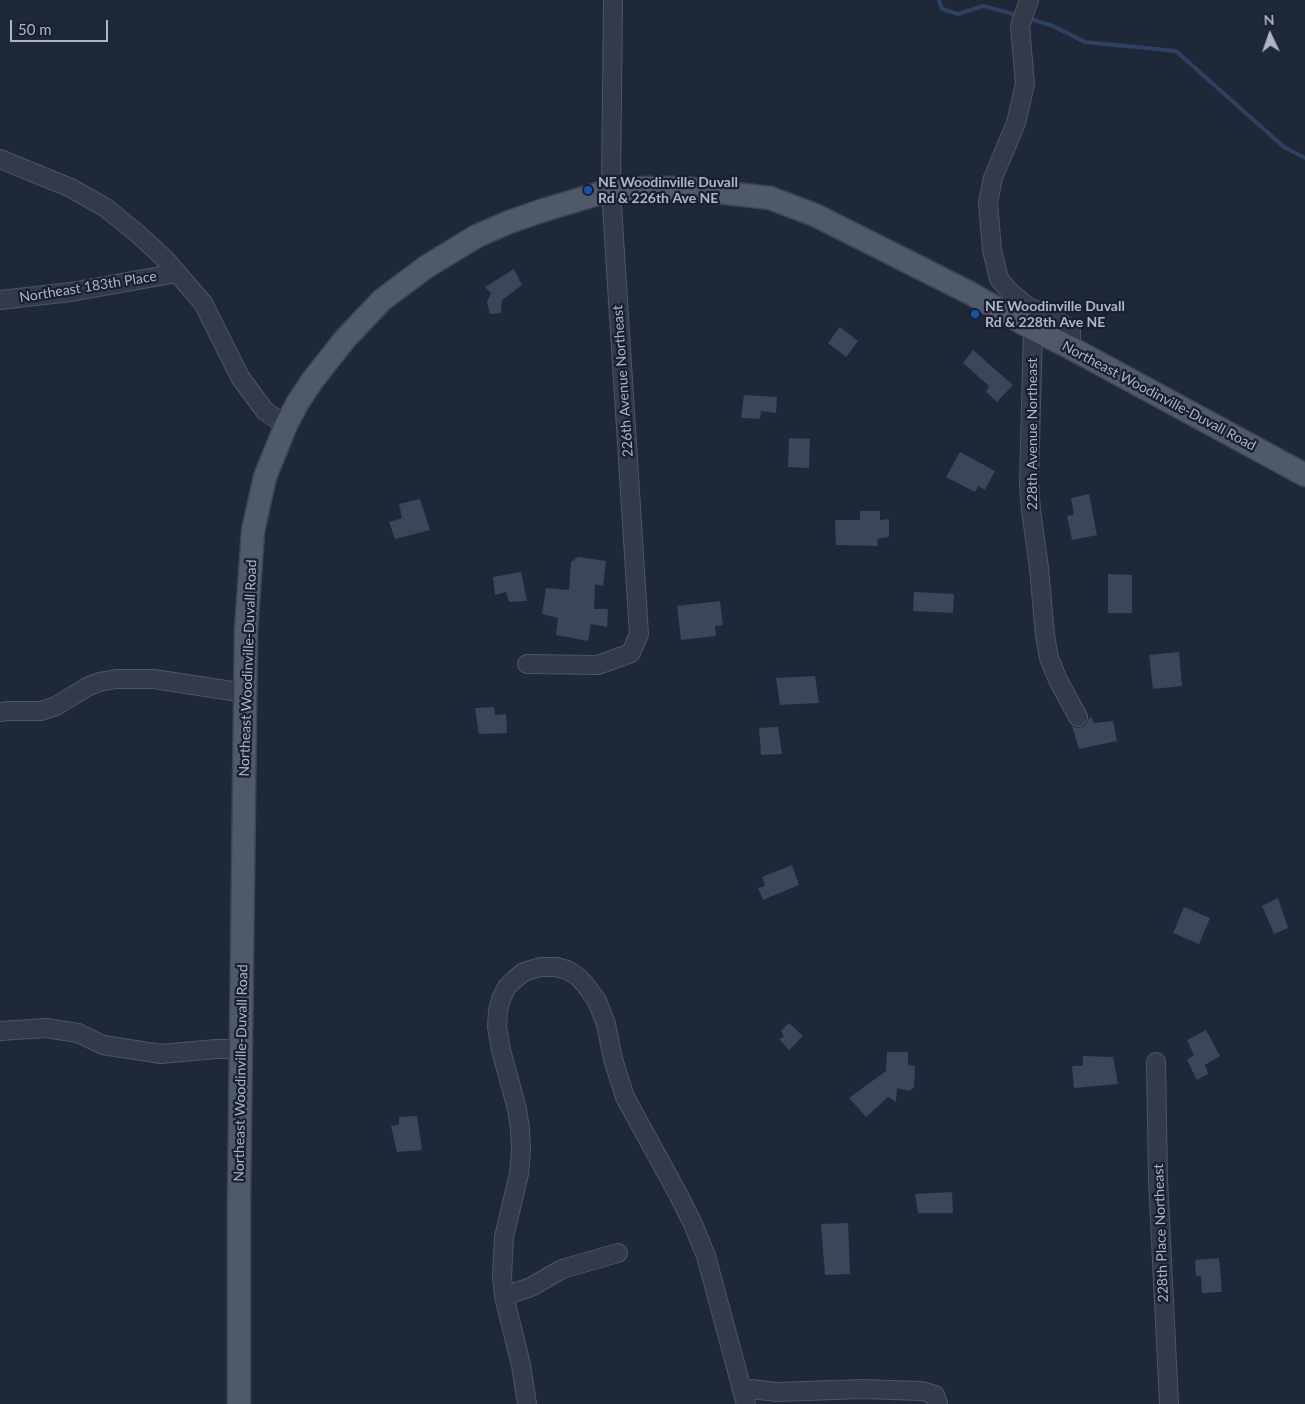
<!DOCTYPE html>
<style>
body{margin:0}
#map{position:relative;width:1305px;height:1404px;overflow:hidden;background:#1f2839;font-family:Lato,sans-serif}
canvas{display:block}
.north{position:absolute;left:1245px;top:10px;width:50px;height:50px;-webkit-text-stroke:4px #18202e;paint-order:stroke;rotate:357deg;font-size:14px;font-weight:700;line-height:20px;text-align:center;color:#adb5c6}
.north::after{content:'';display:block;margin:auto;width:18px;height:22px;background:#adb5c6;clip-path:polygon(50% 0,100% 100%,50% 72%,0 100%)}
.scale{position:absolute;left:10px;top:20px;width:98px;height:22px;box-sizing:border-box;border:2px solid #adb5c6;border-top:0;padding-left:6px;font-size:15px;line-height:18px;white-space:nowrap;color:#adb5c6;-webkit-text-stroke:4px #18202e;paint-order:stroke}
</style>
<div id="map">
<canvas width="1305" height="1404"></canvas>
<div class="north">N</div>
<div class="scale">50 m</div>
</div>
<script>
const c = document.querySelector('canvas').getContext('2d');
c.lineJoin = 'round';
const toPath = rows => new Path2D(rows.map(r => 'M' + r).join(''));
function trace(path, color, width, dash) { c.strokeStyle = color; c.lineWidth = width; c.lineCap = dash ? 'butt' : 'round'; c.setLineDash(dash || []); c.stroke(path); }
function fillPath(path, color) { c.fillStyle = color; c.fill(path, 'evenodd'); }
function label(font, color, halo, rows, align = 'center') {
  c.font = font + ' Lato,sans-serif'; c.lineWidth = 4.5; c.setLineDash([]); c.textBaseline = 'middle'; c.strokeStyle = halo; c.fillStyle = color; for (const [text, x, y, turn = 0] of rows) {
    c.save(); c.translate(x, y); c.rotate((+turn || 0) * Math.PI / 180); c.textAlign = isNaN(turn) ? turn : align; if (halo) c.strokeText(text, 0, 0); c.fillText(text, 0, 0); c.restore();
  }
}
trace(toPath([
 [939,0,942,9,958,14,983,6,1013,14],
 [1034,20,1053,26,1085,42,1176,51,1284,147,1305,158]
]), '#2f4060', 4);
fillPath(toPath([
 [514,269,522,285,502,300,501,313,490,314,487,302,491,293,485,287],
 [840,327,858,341,846,357,828,343],
 [973,350,1013,385,997,402,986,392,989,386,963,363],
 [744,395,777,397,776,413,761,411,760,419,741,418],
 [789,438,810,439,809,468,788,467],
 [960,452,995,471,985,490,978,486,975,492,946,477],
 [1089,494,1097,535,1072,540,1067,516,1074,515,1071,498],
 [420,499,430,530,395,539,389,522,402,518,399,504],
 [860,511,880,511,880,520,889,519,889,537,877,539,878,546,836,545,835,520,860,520],
 [578,557,606,561,603,586,595,584,594,609,608,609,607,627,591,624,588,641,556,635,558,618,542,614,546,588,569,590,571,562],
 [521,572,527,601,509,602,506,592,495,595,493,577],
 [1108,574,1132,575,1132,613,1108,613],
 [914,592,954,594,953,613,913,611],
 [720,601,723,625,715,626,716,636,681,640,677,606],
 [1179,652,1182,686,1153,689,1149,655],
 [815,676,819,703,780,705,776,678],
 [494,707,495,715,506,714,507,733,479,734,475,708],
 [1091,717,1094,723,1113,721,1117,741,1079,749,1072,726,1077,728,1083,727,1087,723,1089,718],
 [778,727,782,754,761,755,759,728],
 [792,865,799,885,763,900,758,888,765,886,762,877],
 [1278,898,1288,928,1274,934,1262,906],
 [1184,907,1210,918,1199,944,1173,933],
 [789,1023,803,1036,789,1050,779,1039,784,1037,781,1031],
 [1206,1030,1220,1056,1205,1065,1208,1074,1197,1080,1187,1060,1194,1055,1187,1040],
 [887,1052,908,1052,908,1065,915,1066,914,1087,910,1091,897,1088,896,1102,888,1097,866,1117,849,1098,886,1071],
 [1083,1056,1113,1057,1118,1084,1074,1088,1072,1066,1083,1066],
 [417,1116,422,1150,397,1152,391,1126,399,1125,399,1117],
 [952,1192,953,1213,918,1213,915,1194],
 [848,1223,850,1274,825,1275,821,1224],
 [1219,1258,1222,1292,1202,1293,1201,1276,1196,1276,1195,1260]
]), '#3b4659');
const minor = toPath([
 [1029,0,1020,26,1025,84,1016,123,993,178,988,202,992,250,999,279,1010,292,1027,306,1055,319,1071,330,1071,348],
 [0,159,71,188,106,208,138,234,166,260,203,303,240,377,265,411,286,425],
 [0,300,71,292,177,273],
 [1033,329,1029,483,1031,510,1039,568,1045,635,1049,658,1058,680,1078,717],
 [527,664,598,665,631,653,639,634,611,190,613,0],
 [0,712,8,711,41,711,56,706,87,687,99,682,116,679,154,679,245,693],
 [0,1031,46,1028,78,1033,103,1045,161,1054,216,1049,242,1049],
 [1156,1062,1158,1179,1169,1404],
 [504,1296,531,1287,562,1269,618,1253],
 [741,1388,777,1392,862,1389,922,1391,935,1395,938,1404],
 [527,1404,521,1365,504,1296,502,1277,504,1237,519,1174,521,1150,520,1128,517,1109,501,1050,497,1027,498,1011,501,999,507,987,515,979,524,972,540,967,556,967,567,970,577,976,585,984,597,1001,606,1024,613,1059,625,1097,678,1194,693,1224,706,1256,746,1404]
]);
const major = toPath([
 [239,1404,239,1200,246,631,253,531,265,477,286,425,298,402,312,381,345,339,382,300,426,267,477,236,509,222,544,210,611,190,648,188,683,188,770,198,815,215,970,293,1033,329,1071,348,1305,475]
]);
trace(minor, '#4d5564', 20);
trace(major, '#3c4353', 25);
trace(minor, '#333a49', 18);
trace(major, '#50596a', 22);
for (const [x, y, r, color] of [
 [588,190,5,"#1a4fb4"],
 [975,314,5,"#1a4fb4"]
]) { const dot = new Path2D(); dot.arc(x, y, r, 0, 2 * Math.PI); c.fillStyle = color; c.fill(dot); trace(dot, '#18202e', 2); }
label('bold 14px', '#adb5c6', '#18202e', [
 ["NE Woodinville Duvall",598,182],
 ["Rd & 226th Ave NE",598,198],
 ["NE Woodinville Duvall",985,306],
 ["Rd & 228th Ave NE",985,322]
], 'left');
label('14px', '#adb5c6', '#18202e', [
 ["Northeast 183th Place",88,287,-9],
 ["226th Avenue Northeast",623,381,-94],
 ["Northeast Woodinville-Duvall Road",1159,396,28],
 ["228th Avenue Northeast",1032,434,-90],
 ["Northeast Woodinville-Duvall Road",248,668,-88],
 ["Northeast Woodinville-Duvall Road",241,1073,-89],
 ["228th Place Northeast",1161,1233,-92]
]);
</script>
